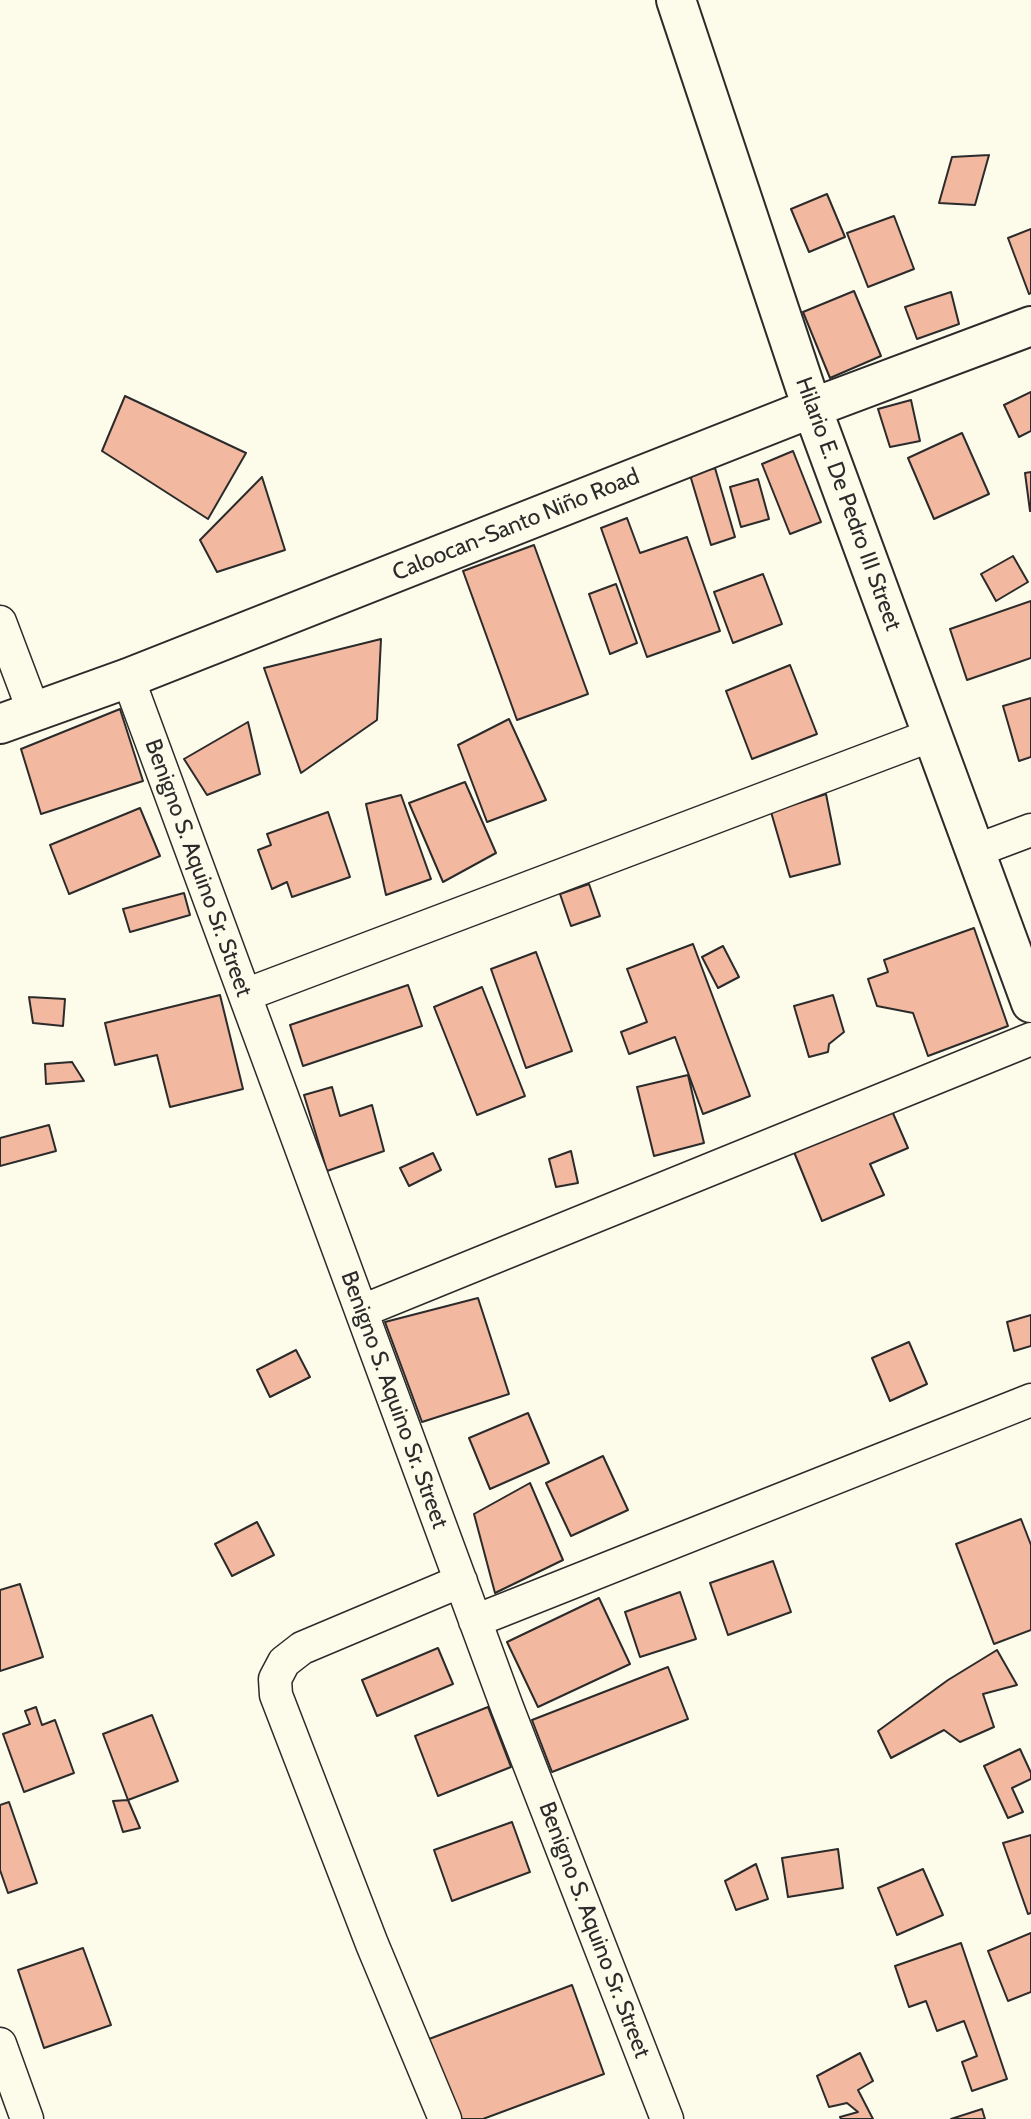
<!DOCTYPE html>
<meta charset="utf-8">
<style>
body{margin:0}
canvas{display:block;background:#fdfbea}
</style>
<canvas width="1031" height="2119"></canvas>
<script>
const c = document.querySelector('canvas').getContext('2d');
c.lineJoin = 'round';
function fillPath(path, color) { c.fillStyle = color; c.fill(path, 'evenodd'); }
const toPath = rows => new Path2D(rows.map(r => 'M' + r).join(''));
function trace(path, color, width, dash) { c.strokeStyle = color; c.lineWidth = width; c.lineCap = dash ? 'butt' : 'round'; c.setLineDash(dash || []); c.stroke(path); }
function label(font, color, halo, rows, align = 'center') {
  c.font = font + ' Cabin,sans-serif'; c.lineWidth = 5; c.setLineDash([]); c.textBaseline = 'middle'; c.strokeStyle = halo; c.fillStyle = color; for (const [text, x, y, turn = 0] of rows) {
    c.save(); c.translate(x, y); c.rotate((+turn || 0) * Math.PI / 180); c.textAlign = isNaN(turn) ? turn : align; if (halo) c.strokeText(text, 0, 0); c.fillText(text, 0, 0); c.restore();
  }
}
const building = toPath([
 [989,155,975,205,939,203,952,157,989,155],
 [827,194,845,237,809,252,791,209,827,194],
 [894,216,914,269,868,287,847,233,894,216],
 [1031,229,1031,293,1029,294,1008,238,1031,229],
 [854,291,881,356,830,378,803,312,854,291],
 [951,292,959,324,917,339,905,307,951,292],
 [1031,392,1031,431,1019,437,1004,405,1031,392],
 [125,396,246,453,208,519,102,451,125,396],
 [911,400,920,441,890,447,878,409,911,400],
 [962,433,989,494,934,519,908,458,962,433],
 [793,451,821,522,790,534,762,464,793,451],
 [715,468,735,537,711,545,690,475,715,468],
 [1031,472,1031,511,1030,511,1025,473,1031,472],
 [262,477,285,550,217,572,200,540,262,477],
 [758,479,769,519,741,527,730,487,758,479],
 [627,518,640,553,687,537,720,631,647,657,601,528,627,518],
 [534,545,588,694,517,720,463,571,534,545],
 [1013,556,1028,582,996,601,981,574,1013,556],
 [763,574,782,624,733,643,714,592,763,574],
 [616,584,637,643,610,654,589,594,616,584],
 [1031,601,1031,658,967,680,950,629,1031,601],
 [381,639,377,720,301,773,264,668,381,639],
 [790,665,817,734,752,759,726,691,790,665],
 [1031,698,1031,757,1019,761,1003,706,1031,698],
 [120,709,143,781,41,814,21,749,120,709],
 [509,719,546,800,487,822,458,745,509,719],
 [248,722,260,774,207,795,184,759,248,722],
 [465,782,496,853,443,882,409,803,465,782],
 [826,794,840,864,790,877,771,812,826,794],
 [401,795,431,879,386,895,366,804,401,795],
 [140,808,160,856,69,894,50,845,140,808],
 [328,812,350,877,292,897,287,882,272,889,258,850,271,845,267,834,328,812],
 [589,884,600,916,571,926,560,894,589,884],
 [184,893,190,915,130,932,123,909,184,893],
 [974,928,1008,1026,928,1056,913,1013,877,1006,868,979,888,972,884,960,974,928],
 [693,944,750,1096,703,1114,675,1037,629,1054,621,1032,647,1022,627,969,693,944],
 [723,946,739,977,718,988,702,957,723,946],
 [536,952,572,1051,526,1068,491,969,536,952],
 [408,985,422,1026,303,1066,290,1025,408,985],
 [482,987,525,1096,477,1115,434,1007,482,987],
 [220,995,243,1089,170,1107,157,1055,115,1065,105,1023,220,995],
 [833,995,844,1032,829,1044,828,1052,809,1057,794,1006,833,995],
 [29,997,65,999,63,1026,33,1023,29,997],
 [72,1062,84,1081,46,1084,45,1064,72,1062],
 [688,1075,704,1143,654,1156,637,1087,688,1075],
 [332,1087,340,1116,372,1105,384,1151,327,1171,304,1095,332,1087],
 [892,1111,908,1148,870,1164,884,1195,822,1221,794,1152,892,1111],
 [49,1125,56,1151,0,1166,0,1138,49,1125],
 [571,1151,578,1183,556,1187,549,1159,571,1151],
 [433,1153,441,1170,409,1186,400,1168,433,1153],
 [478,1298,509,1394,422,1422,385,1322,478,1298],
 [1031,1315,1031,1346,1014,1351,1007,1322,1031,1315],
 [909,1342,927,1384,890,1401,872,1358,909,1342],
 [296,1350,310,1377,270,1397,257,1370,296,1350],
 [528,1413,549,1463,490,1489,469,1438,528,1413],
 [603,1456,628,1510,571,1536,546,1483,603,1456],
 [530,1483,563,1560,495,1593,474,1514,530,1483],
 [1021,1519,1031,1545,1031,1630,994,1644,956,1544,1021,1519],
 [257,1522,274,1555,232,1576,215,1544,257,1522],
 [773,1561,791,1612,728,1635,710,1583,773,1561],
 [20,1584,43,1657,0,1671,0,1590,20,1584],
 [680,1592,696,1639,640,1657,625,1612,680,1592],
 [599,1598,630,1664,538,1707,507,1642,599,1598],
 [438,1648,453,1684,377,1716,362,1680,438,1648],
 [997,1650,1017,1685,983,1694,994,1727,960,1742,944,1730,891,1758,878,1731,948,1680,997,1650],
 [668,1667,688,1719,552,1772,532,1720,668,1667],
 [36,1707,42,1725,55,1720,74,1773,24,1792,3,1734,30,1724,25,1711,36,1707],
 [488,1707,511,1767,438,1796,415,1736,488,1707],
 [152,1715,178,1781,128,1800,103,1734,152,1715],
 [1020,1749,1031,1773,1031,1779,1012,1788,1023,1812,1008,1818,984,1766,1020,1749],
 [128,1800,140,1828,123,1832,113,1801,128,1800],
 [9,1802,37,1883,8,1893,0,1870,0,1805,9,1802],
 [512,1822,530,1872,452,1901,434,1850,512,1822],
 [1031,1835,1031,1913,1028,1914,1003,1843,1031,1835],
 [838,1849,843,1888,788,1897,782,1858,838,1849],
 [756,1864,768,1899,736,1910,725,1881,756,1864],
 [923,1869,943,1915,897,1935,878,1888,923,1869],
 [1031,1933,1031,1992,1008,2001,988,1951,1031,1933],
 [961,1943,1007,2079,972,2091,962,2062,977,2056,964,2021,937,2031,926,2001,909,2007,895,1966,961,1943],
 [83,1948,111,2025,44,2048,18,1970,83,1948],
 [572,1985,604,2074,483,2119,459,2119,429,2039,572,1985],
 [860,2053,873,2081,858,2090,873,2119,841,2119,840,2117,858,2112,847,2103,829,2107,817,2076,860,2053],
 [982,2109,985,2119,951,2119,982,2109]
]);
fillPath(building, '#f2b8a0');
trace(building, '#2b2b2b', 2);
const minor = toPath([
 [0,622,34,712],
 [128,678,507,1707,667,2119],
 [975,851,1031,830],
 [245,995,932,735],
 [362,1311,1031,1039],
 [475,1621,1031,1400],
 [0,2044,27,2119],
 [445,2119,372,1944,276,1695,275,1679,284,1662,302,1648,461,1581]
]);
const tertiary = toPath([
 [676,0,812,408,1031,1003],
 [0,724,128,678,812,408,1031,326]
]);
trace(minor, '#2b2b2b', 35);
trace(tertiary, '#2b2b2b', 42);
trace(minor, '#fdfbea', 32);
trace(tertiary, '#fdfbea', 38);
label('23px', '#2b2b2b', '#fdfbea', [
 ["Hilario E. De Pedro III Street",848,504,70],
 ["Caloocan-Santo Niño Road",516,525,-22],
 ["Benigno S. Aquino Sr. Street",198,868,70],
 ["Benigno S. Aquino Sr. Street",394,1400,70],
 ["Benigno S. Aquino Sr. Street",594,1930,69]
]);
</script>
